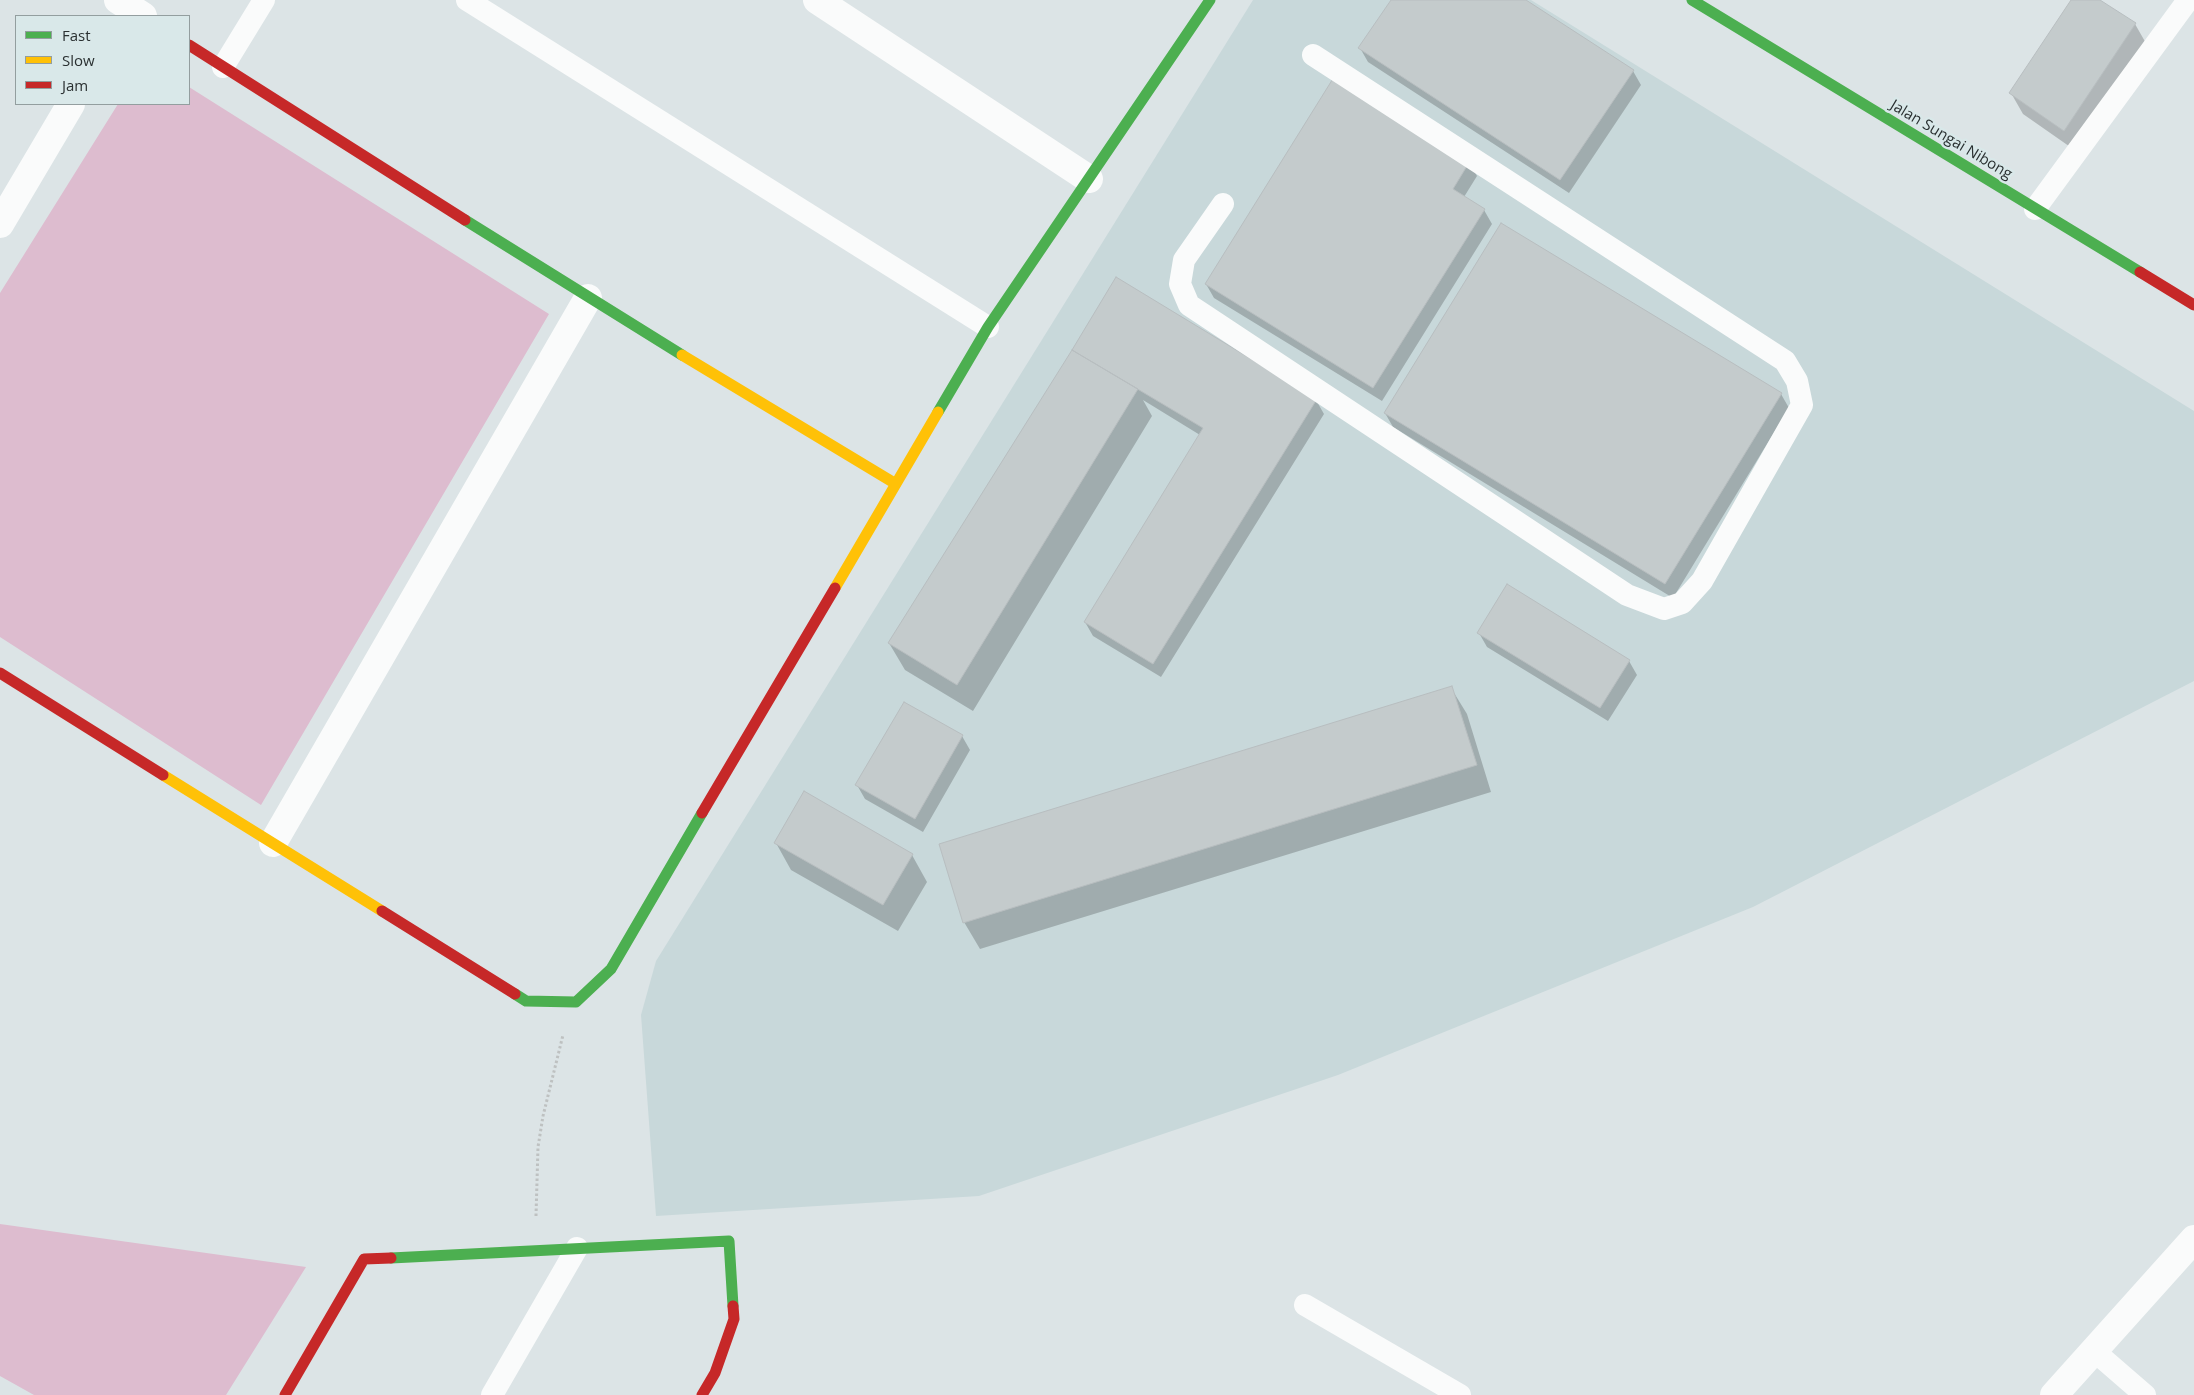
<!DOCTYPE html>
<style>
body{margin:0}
#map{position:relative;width:2194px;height:1395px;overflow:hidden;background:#dce4e6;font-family:"Open Sans",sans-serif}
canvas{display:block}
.legend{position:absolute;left:15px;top:15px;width:175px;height:90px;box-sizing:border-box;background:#d9e8e9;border:1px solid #939e9f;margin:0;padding:6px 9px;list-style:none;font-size:15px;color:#2a3031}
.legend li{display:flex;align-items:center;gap:10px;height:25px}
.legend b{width:25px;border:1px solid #939e9f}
</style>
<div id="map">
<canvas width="2194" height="1395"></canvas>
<ul class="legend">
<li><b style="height:6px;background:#4caf50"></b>Fast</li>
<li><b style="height:6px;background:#ffc107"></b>Slow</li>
<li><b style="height:6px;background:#c62828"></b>Jam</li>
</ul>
</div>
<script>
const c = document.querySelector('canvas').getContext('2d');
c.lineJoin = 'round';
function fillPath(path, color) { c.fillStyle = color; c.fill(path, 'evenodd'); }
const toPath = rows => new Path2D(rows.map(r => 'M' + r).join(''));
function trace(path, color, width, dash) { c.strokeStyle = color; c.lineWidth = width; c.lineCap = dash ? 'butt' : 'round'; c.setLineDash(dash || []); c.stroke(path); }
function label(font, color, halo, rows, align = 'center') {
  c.font = font + ' "Open Sans",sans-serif'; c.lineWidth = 5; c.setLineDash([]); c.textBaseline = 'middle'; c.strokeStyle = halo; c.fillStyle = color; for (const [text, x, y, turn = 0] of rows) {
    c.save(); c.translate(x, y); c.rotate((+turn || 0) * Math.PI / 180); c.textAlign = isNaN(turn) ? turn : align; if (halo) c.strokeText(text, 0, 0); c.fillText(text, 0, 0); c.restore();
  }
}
fillPath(toPath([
 [1253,0,1531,0,2194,411,2194,681,1753,907,1338,1075,979,1196,656,1216,641,1015,656,961]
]), '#c8d8da');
fillPath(toPath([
 [189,87,549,314,261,805,0,637,0,293,118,104,189,104],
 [0,1224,306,1267,226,1395,34,1395,0,1376]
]), '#ddbccf');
fillPath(toPath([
 [1392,0,1524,0,1633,71,1641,85,1569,193,1368,62,1360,48],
 [2073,0,2098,0,2135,24,2147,45,2076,151,2023,114,2011,93],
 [1469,162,1477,176,1464,197,1484,210,1492,224,1382,401,1214,298,1206,284],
 [1073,350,1316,400,1324,414,1161,677,1093,636,1085,622,1200,435,1143,400,1152,416,973,711,905,670,889,643],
 [1781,394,1789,408,1673,598,1393,427,1385,413],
 [1479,633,1629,661,1637,675,1608,721,1487,647],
 [1451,688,1467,714,1491,792,980,949,964,922],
 [962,736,970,750,923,832,865,799,857,785],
 [776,843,912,855,927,882,898,931,791,870]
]), '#0003');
const building = toPath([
 [1391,0,1526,0,1634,70,1560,180,1358,48,1391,0],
 [2071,0,2100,0,2136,23,2064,131,2009,93,2071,0],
 [1334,77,1470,161,1453,189,1485,209,1373,388,1205,284,1334,77],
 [1501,223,1782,393,1665,584,1384,413,1501,223],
 [1116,277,1317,399,1153,664,1084,622,1203,428,1072,350,1116,277],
 [1072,350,1138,389,957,685,888,643,1072,350],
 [1507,584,1630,660,1600,708,1477,633,1507,584],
 [1452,686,1477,765,963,923,939,844,1452,686],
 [904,702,963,735,915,819,855,785,904,702],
 [804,791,913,854,883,905,774,843,804,791]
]);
fillPath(building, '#c4cbcc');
trace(building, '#b8bec0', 1);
trace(toPath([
 [536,1216,538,1147,543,1116,563,1035]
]), '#bec1c1', 3, [2.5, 2.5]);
trace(toPath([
 [467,0,988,327],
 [223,67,264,0],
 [1223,204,1184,260,1180,284,1189,305,1627,595,1664,609,1682,603,1702,581,1802,405,1797,381,1785,361,1313,55],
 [2035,209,2188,0],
 [1305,1305,1460,1395],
 [2093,1350,2145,1395],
 [492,1395,577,1248]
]), '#fafbfb', 22);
trace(toPath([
 [118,0,143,16],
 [817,0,1089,179],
 [0,224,71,104],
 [273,843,588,298],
 [2054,1395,2194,1239]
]), '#fafbfb', 28);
trace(toPath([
 [1692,0,2140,272],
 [465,220,682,355],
 [938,412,988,327,1210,0],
 [515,994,526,1001,576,1002,611,969,702,813],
 [391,1258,729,1241,733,1306]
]), '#4caf50', 11);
trace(toPath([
 [682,355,896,484],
 [835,588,938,412],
 [163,775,382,911]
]), '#ffc107', 11);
trace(toPath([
 [189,45,465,220],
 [2140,272,2194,305],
 [0,673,163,775],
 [702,813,835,588],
 [382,911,515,994],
 [285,1395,364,1259,391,1258],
 [702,1395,715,1373,734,1319,733,1306]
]), '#c62828', 11);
label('15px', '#2a3031', '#d9e8e9', [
 ["Jalan Sungai Nibong",1951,140,31]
]);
</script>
